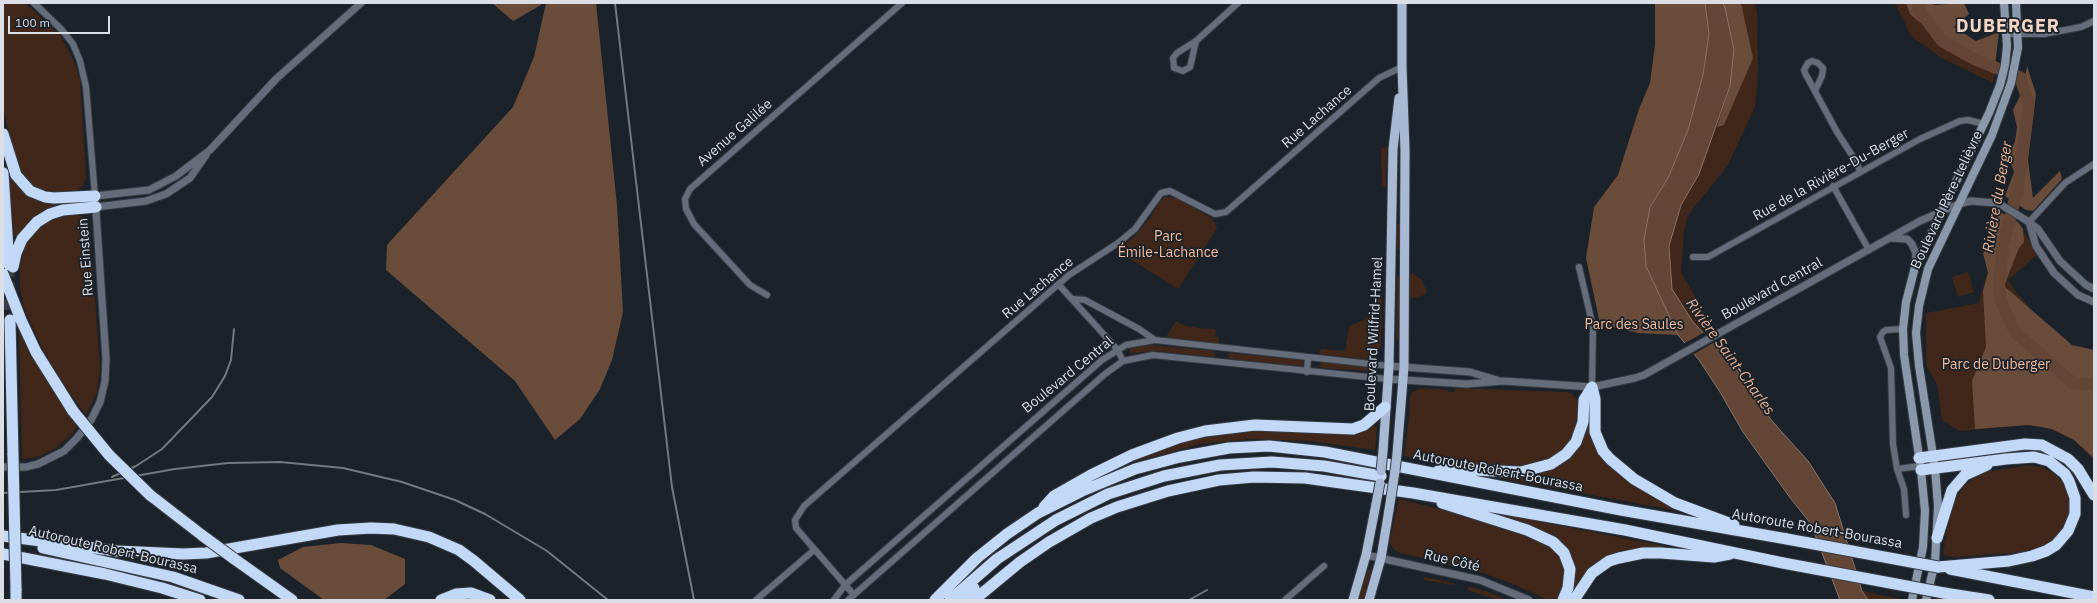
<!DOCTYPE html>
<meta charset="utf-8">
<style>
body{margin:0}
#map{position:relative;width:2097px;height:603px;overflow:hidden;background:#1c222a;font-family:"IBM Plex Sans",sans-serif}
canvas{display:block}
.frame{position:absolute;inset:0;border:4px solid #dbdfe5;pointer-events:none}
.scale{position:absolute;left:8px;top:16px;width:102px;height:18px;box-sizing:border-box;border:2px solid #dbdfe5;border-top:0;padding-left:5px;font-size:12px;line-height:14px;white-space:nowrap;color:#dbdfe5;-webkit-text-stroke:3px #1c222a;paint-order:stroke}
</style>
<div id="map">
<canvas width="2097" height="603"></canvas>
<div class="frame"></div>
<div class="scale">100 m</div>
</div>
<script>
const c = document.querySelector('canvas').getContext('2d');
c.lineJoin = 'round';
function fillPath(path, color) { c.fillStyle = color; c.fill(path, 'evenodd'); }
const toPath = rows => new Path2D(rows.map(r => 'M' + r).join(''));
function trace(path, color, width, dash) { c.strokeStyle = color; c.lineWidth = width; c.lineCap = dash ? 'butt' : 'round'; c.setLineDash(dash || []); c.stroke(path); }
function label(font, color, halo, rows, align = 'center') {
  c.font = font + ' "IBM Plex Sans",sans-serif'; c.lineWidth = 3.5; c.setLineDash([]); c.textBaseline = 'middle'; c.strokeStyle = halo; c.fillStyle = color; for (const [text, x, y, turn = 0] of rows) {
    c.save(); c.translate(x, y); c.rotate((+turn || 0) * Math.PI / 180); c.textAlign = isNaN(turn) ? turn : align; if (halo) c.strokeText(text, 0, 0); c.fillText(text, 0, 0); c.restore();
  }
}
fillPath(toPath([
 [3,3,25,3,60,35,73,59,80,80,86,178,82,187,76,191,52,193,44,191,27,181,21,174,11,143,3,108],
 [1722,3,1754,3,1757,12,1758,74,1755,107,1728,165,1688,215,1684,231,1681,272,1713,328,1702,334,1691,323,1671,290,1667,245],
 [1895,3,1920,3,1978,55,1997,62,1993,83,1940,57,1911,36],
 [1387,147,1386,187,1382,187,1381,148],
 [13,178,57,202,57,205,44,210,30,220,18,237,14,236,9,179],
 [1165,197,1177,198,1213,219,1217,228,1178,289,1116,250,1134,237,1150,218,1160,201],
 [76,215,83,217,86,220,90,230,100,369,97,392,86,415,60,379,44,352,24,308,20,289,20,264,27,241,41,225,58,217],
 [2018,223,2038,254,2008,280,2013,288,2041,322,2067,346,2094,352,2094,460,2074,440,2051,429,2028,425,1960,431,1942,420,1937,384,1926,365,1926,313,1979,303,1987,273,2000,276],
 [1397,224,1400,224,1399,249,1395,249],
 [1968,272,1974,292,1958,297,1952,277],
 [1410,274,1413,274,1421,279,1427,291,1424,295,1409,299],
 [1397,276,1400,276,1398,341,1396,340],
 [1378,299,1382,299,1381,344,1378,353,1366,359,1319,354,1321,349,1345,351,1349,327,1377,313],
 [1176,321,1185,326,1195,327,1195,328,1214,329,1216,331,1215,336,1219,337,1219,344,1166,337],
 [19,328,78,425,71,435,56,448,38,457,22,459],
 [1151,345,1213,351,1216,355,1213,357,1157,351,1131,353,1129,351,1131,348],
 [1230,353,1301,360,1304,363,1301,366,1230,359,1227,355],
 [1322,362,1373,368,1373,371,1322,368,1319,366],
 [1421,388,1448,390,1448,392,1455,392,1455,388,1567,392,1572,394,1579,403,1580,413,1575,438,1554,459,1518,468,1469,467,1404,456,1409,419,1410,398,1412,392],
 [1586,423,1590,423,1605,461,1616,471,1629,481,1675,507,1674,510,1504,479,1504,475,1552,467],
 [1372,425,1377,427,1375,450,1309,441,1249,439,1199,444,1134,462,1133,458,1155,449,1225,431],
 [2031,465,2044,468,2055,474,2063,482,2067,490,2070,502,2069,517,2064,528,2056,538,2045,545,2023,552,1956,557,1943,555,1950,510,1964,486,1983,472],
 [1399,499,1455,513,1532,536,1556,548,1565,567,1563,591,1557,598,1548,600,1513,584,1483,573,1397,552,1391,546,1390,540],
 [1500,514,1664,546,1664,549,1613,556,1576,589,1572,587,1566,551,1499,518],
 [1371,569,1364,600,1358,600,1368,570],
 [1424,577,1454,583,1455,584,1453,585,1424,580],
 [1468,586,1488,592,1508,600,1498,600,1468,590],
 [1862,591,1906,600,1868,600]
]), '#402719');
fillPath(toPath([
 [492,3,540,3,541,5,513,21],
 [546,3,596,3,617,205,623,312,612,360,600,389,580,419,555,440,515,381,386,270,387,245,513,107,534,57],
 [1655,3,1705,3,1709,34,1703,75,1688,130,1668,178,1650,207,1646,266,1678,335,1638,333,1600,324,1586,258,1594,207,1618,175,1639,109,1650,83,1655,45],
 [1723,3,1741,3,1753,58,1724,125,1717,127,1730,86,1734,50],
 [1906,3,1932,3,1934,5,1964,3,1969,14,1954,27,1976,41,1999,32,1994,74,1955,52,1910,14],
 [2027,66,2036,94,2028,160,2033,198,2060,171,2062,179,2033,211,2026,210,2005,196,2014,172,2009,157,2015,141,2017,127,2013,110,2022,92],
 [1998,211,2018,222,2023,229,2024,242,2019,248,2004,286,2072,345,2094,350,2094,458,2074,440,2052,429,2042,427,2028,425,1975,429,1972,381,1986,347,1983,291,1988,273,1983,253,1993,242],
 [341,543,371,545,405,559,405,584,384,600,324,600,280,568,278,560,303,547]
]), '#6a4c3b');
const water = toPath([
 [1705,3,1723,3,1725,8,1734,50,1730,86,1699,174,1681,205,1669,246,1672,289,1693,322,1732,363,1772,421,1808,461,1835,503,1862,591,1868,600,1840,600,1811,524,1791,499,1743,432,1720,392,1699,360,1678,335,1646,266,1644,240,1650,207,1668,178,1688,130,1703,75,1709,34,1705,3]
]);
fillPath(water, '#644636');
trace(water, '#88746a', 1);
fillPath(toPath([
 [1705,332,1715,342,1692,355,1683,344]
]), '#1c222a');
trace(toPath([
 [1917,3,1921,13,1942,41,1976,60,2020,77,2029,104,2018,187,2003,245,1999,285,2001,301,2015,332,2074,384,2094,384]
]), '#644636', 12);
trace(toPath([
 [9,266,10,320]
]), '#393e46', 11, [11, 5.5]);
const minor = toPath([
 [34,3,62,30,73,44,80,61,86,87,95,196],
 [2007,34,2044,34,2081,27,2094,21],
 [1196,41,1190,67,1183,71,1174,68,1173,58,1177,53,1196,41,1238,3],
 [1815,91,1822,76,1823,68,1818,63,1812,61,1808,63,1804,70,1805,73,1837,132,1857,163,1860,172],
 [1833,186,1869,250],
 [2029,222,2065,183,2094,164],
 [1693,257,1708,257,1920,139,1960,121,1968,120,1984,124],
 [1579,267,1593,327,1592,387],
 [1059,285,1117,349,1123,361],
 [767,295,750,285,694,224,686,209,685,199,690,189,902,3],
 [1074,299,1085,300,1139,329,1155,340],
 [1903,329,1886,330,1883,332,1880,337,1891,368,1893,444,1897,469,1904,489,1906,515],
 [1307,372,1308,357],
 [1897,469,1920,466],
 [854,595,796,528,795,520,804,506,1069,275,1118,243,1135,229,1161,193,1170,191,1215,214,1226,212,1379,78,1402,67],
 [756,600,814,550],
 [834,600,845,585,1102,360,1126,345,1155,340,1389,366],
 [848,600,1105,374,1123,361,1153,355,1387,379],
 [1285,600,1324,566]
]);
const tertiary = toPath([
 [96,207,146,201,166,194,190,178,206,155],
 [2029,222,2036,246,2054,273,2078,295,2094,302],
 [1891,238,1907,239,1912,244,1916,254,1915,263],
 [1389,366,1470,372,1497,380],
 [1387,379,1467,384,1503,381,1592,387,1635,378,1644,375,1920,221,1959,204,1971,201,1995,203,2003,206,2029,222,2038,229,2060,261,2086,285,2094,289],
 [3,467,26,467,38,464,64,451,77,438,91,420,100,402,105,381,106,359,95,196,149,190,176,176,210,150,276,79,361,3],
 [1366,555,1480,580,1529,600]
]);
const secondary = toPath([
 [1912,600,1923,547,1925,511,1921,470,1904,355,1903,329,1906,302,1915,267,1989,113,2000,85,2005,65,2007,46,2004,3],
 [1926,600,1935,562,1938,506,1935,468,1919,366,1916,333,1919,306,1928,269,1992,135,2011,83,2018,48,2016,3]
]);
const primary = toPath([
 [1383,451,1389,366,1393,149,1399,98],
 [1397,454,1404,367,1405,150,1402,67,1402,3],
 [1393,484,1395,471],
 [1353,600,1366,555,1376,504],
 [1369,600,1381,558,1389,510]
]);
const motorway = toPath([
 [3,134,16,175,30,191,45,197,54,198,95,196],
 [3,173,9,265],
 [13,267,16,253,22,239,37,222,50,214,63,210,96,207],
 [3,274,21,320,36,352,73,411],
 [10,320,13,455],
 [1592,387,1595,399,1595,432,1603,451,1610,459,1634,479,1675,503,1734,525],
 [1919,458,2025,444,2042,445,2068,459,2078,469,2094,495],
 [1921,470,2006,459,2034,457,2049,461,2065,474,2069,481,2075,498,2075,514,2068,531,2056,545,2046,551,2032,556,2009,561,1938,567],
 [1438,471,1447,469,1521,472,1551,464,1566,454,1576,442,1583,422,1584,400,1592,387],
 [150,495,203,536],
 [1442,503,1527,530,1553,542,1564,553,1570,569,1568,588,1563,600],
 [1044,507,1054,496,1091,475,1132,455,1178,438,1205,431,1255,425,1353,429,1364,425,1385,407],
 [3,536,117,551,183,554,206,553,338,530,371,528,394,529,429,537,459,550,474,561,520,600],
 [1937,538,1952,490,1965,475,1987,465],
 [43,548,173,577,239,600],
 [3,554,105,574,162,588,200,600],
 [233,558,292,600],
 [1950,569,2094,597],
 [16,589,16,600],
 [1944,593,1989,600],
 [441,600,456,594,471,593,490,600],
 [935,600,977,558,1007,534,1038,513,1082,491,1135,469,1180,457,1229,448,1269,446,1325,452,1621,510,1787,539],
 [950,600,997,559,1056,520,1108,494,1164,476,1220,465,1272,462,1324,466,1381,476],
 [961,600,974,588],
 [974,600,1020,562,1049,542,1091,518,1117,507,1168,491,1219,480,1254,477,1305,478,1413,493,1625,530,1783,563],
 [1574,600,1592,573,1609,561,1619,558,1643,553,1661,553,1714,557,1730,554]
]);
trace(minor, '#373c44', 8);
trace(tertiary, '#373c44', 9);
trace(secondary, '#373c44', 10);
trace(primary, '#373c44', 11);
trace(motorway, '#373c44', 13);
trace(minor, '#646d79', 6);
trace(tertiary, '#646d79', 7);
trace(secondary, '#8a98ac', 8);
trace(primary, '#a8bad3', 9);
trace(motorway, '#c2d8f7', 11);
trace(toPath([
 [615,3,672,487,694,600],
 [112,477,136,466,162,449,212,397,225,376,231,360,234,329],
 [3,493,56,490,175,469,228,463,280,462,343,468,402,482,455,500,485,514,547,551,608,600],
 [1189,600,1207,590]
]), '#747980', 2);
const primaryBridge = toPath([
 [1381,471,1383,451],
 [1395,471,1397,454],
 [1376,504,1380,483],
 [1389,510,1393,484]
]);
const motorwayBridge = toPath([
 [73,411,109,455,150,495],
 [13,455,16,589],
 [203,536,233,558],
 [1787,539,1938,567],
 [1783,563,1944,593]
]);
trace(primaryBridge, '#373c44', 11, []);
trace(motorwayBridge, '#373c44', 13, []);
trace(primaryBridge, '#a8bad3', 9);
trace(motorwayBridge, '#c2d8f7', 11);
label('14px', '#dbdfe5', '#1c222a', [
 ["Rue Lachance",1317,117,-41],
 ["Avenue Galilée",735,133,-41],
 ["Rue de la Rivière-Du-Berger",1831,175,-29],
 ["Boulevard Père-Lelièvre",1947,200,-65],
 ["Rue Einstein",86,257,-94],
 ["Rue Lachance",1038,288,-40],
 ["Boulevard Central",1772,289,-29],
 ["Boulevard Wilfrid-Hamel",1374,334,-87],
 ["Boulevard Central",1068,375,-39],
 ["Autoroute Robert-Bourassa",1498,471,11],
 ["Autoroute Robert-Bourassa",1817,529,10],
 ["Autoroute Robert-Bourassa",113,550,13],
 ["Rue Côté",1452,561,13]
]);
label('14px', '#f6bc9d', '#1c222a', [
 ["Parc",1168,237],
 ["Émile-Lachance",1168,253],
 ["Parc des Saules",1634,325],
 ["Parc de Duberger",1996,365]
]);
label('italic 15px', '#e9b091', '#1c222a', [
 ["Rivière du Berger",1998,197,-80],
 ["Rivière Saint-Charles",1730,357,54]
]);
c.letterSpacing = '1px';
label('bold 18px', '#f4d6c6', '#1c222a', [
 ["DUBERGER",2008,27]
]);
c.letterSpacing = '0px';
</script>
